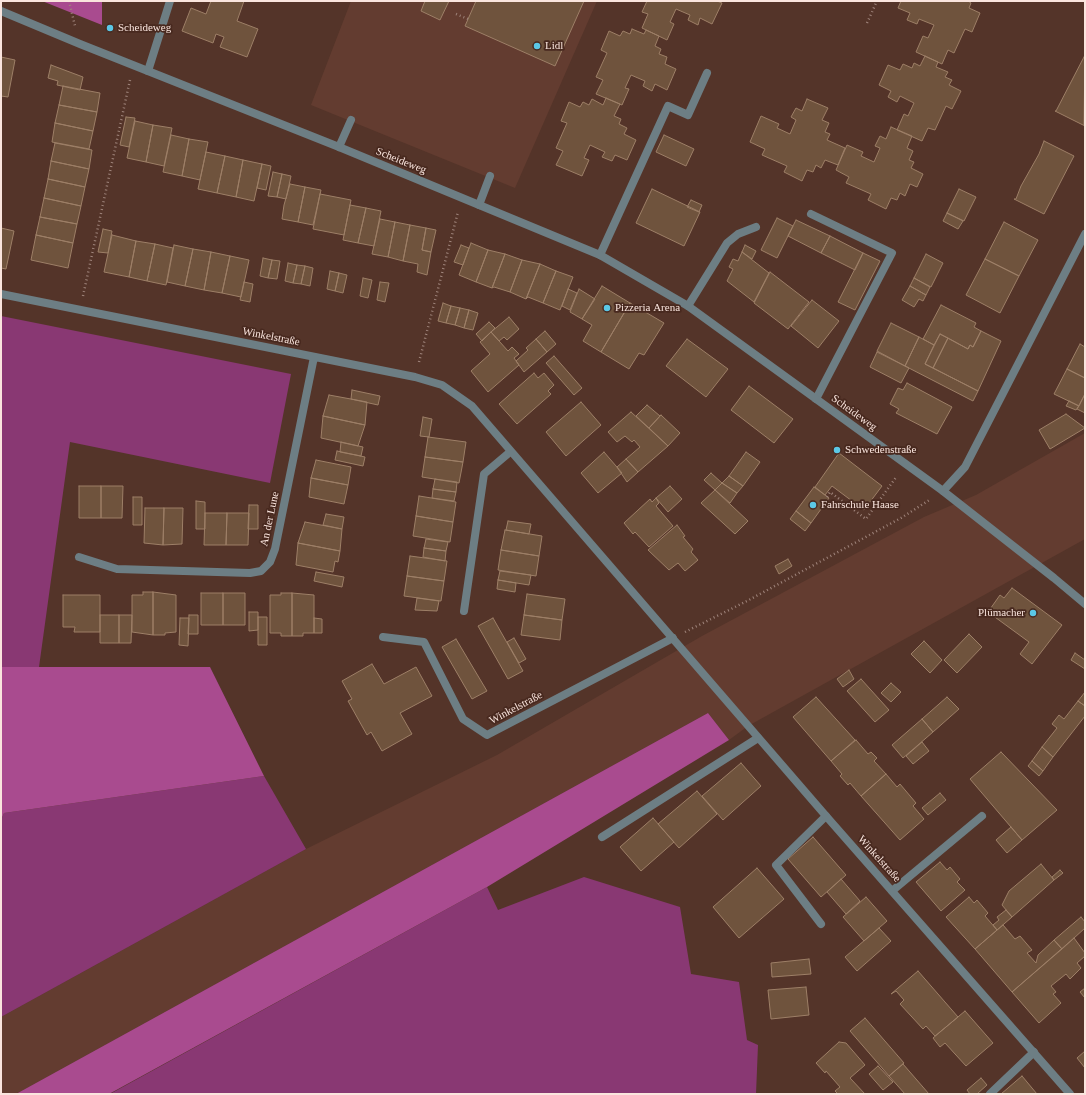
<!DOCTYPE html>
<meta charset="utf-8">
<style>
body{margin:0}
#map{position:relative;width:1086px;height:1095px;overflow:hidden;background:#543429;font-family:Georgia,serif}
canvas{display:block}
.frame{position:absolute;inset:0;border:2px solid #fae5de;pointer-events:none}
</style>
<div id="map">
<canvas width="1086" height="1095"></canvas>
<div class="frame"></div>
</div>
<script>
const c = document.querySelector('canvas').getContext('2d');
c.lineJoin = 'round';
function fillPath(path, color) { c.fillStyle = color; c.fill(path, 'evenodd'); }
const toPath = rows => new Path2D(rows.map(r => 'M' + r).join(''));
function trace(path, color, width, dash) { c.strokeStyle = color; c.lineWidth = width; c.lineCap = dash ? 'butt' : 'round'; c.setLineDash(dash || []); c.stroke(path); }
function label(font, color, halo, rows, align = 'center') {
  c.font = font + ' Georgia,serif'; c.lineWidth = 3.5; c.setLineDash([]); c.textBaseline = 'middle'; c.strokeStyle = halo; c.fillStyle = color; for (const [text, x, y, turn = 0] of rows) {
    c.save(); c.translate(x, y); c.rotate((+turn || 0) * Math.PI / 180); c.textAlign = isNaN(turn) ? turn : align; if (halo) c.strokeText(text, 0, 0); c.fillText(text, 0, 0); c.restore();
  }
}
fillPath(toPath([
 [351,1,597,1,515,188,311,105],
 [1085,433,1085,539,748,726,729,740,708,713,16,1094,1,1094,1,1017,306,849,497,755,702,636,924,517,976,495]
]), '#633c30');
fillPath(toPath([
 [1,316,291,374,270,483,70,442,39,667,1,667],
 [264,776,306,849,1,1017,1,820,4,813],
 [584,877,680,907,691,974,739,982,747,1040,758,1045,756,1094,110,1094,487,887,498,910]
]), '#893873');
fillPath(toPath([
 [42,1,102,1,102,25],
 [1,667,210,667,264,776,4,813,1,820],
 [708,713,729,740,487,887,109,1094,16,1094]
]), '#a94b8f');
const building = toPath([
 [211,1,244,1,237,21,258,29,247,57,220,47,224,37,216,34,213,43,182,31,191,8,206,14,211,1],
 [425,1,449,1,440,20,421,11,425,1],
 [476,1,584,1,555,66,465,26,476,1],
 [647,1,717,1,722,3,712,24,700,18,698,25,688,20,690,15,676,9,670,22,674,24,667,40,642,28,648,14,642,12,647,1],
 [901,1,968,1,971,3,969,8,980,13,972,32,965,29,954,53,948,50,942,64,916,52,923,36,928,38,934,25,919,19,917,24,907,20,910,13,898,8,901,1],
 [632,29,644,34,646,30,659,36,655,46,661,49,659,54,667,57,665,64,676,69,667,90,655,84,652,91,643,86,645,81,631,75,625,88,629,89,622,105,596,94,603,80,596,77,607,53,601,50,609,31,620,36,623,31,630,34,632,29],
 [1085,55,1084,125,1085,126,1055,111,1056,111,1085,55],
 [925,56,938,62,936,67,948,72,945,77,952,80,949,85,961,91,952,109,946,106,935,130,928,128,922,141,897,130,904,114,908,116,914,103,900,96,897,102,888,97,891,91,879,85,888,65,900,70,903,64,912,68,914,63,920,66,925,56],
 [1,57,15,60,8,97,1,96,1,57],
 [51,65,83,77,80,90,57,85,58,81,48,78,51,65],
 [63,86,100,93,97,112,59,105,63,86],
 [606,98,620,104,614,116,621,119,619,124,627,128,624,134,636,140,627,160,615,155,612,161,602,157,605,152,590,145,584,158,589,160,582,176,556,165,563,151,556,148,567,123,561,121,569,102,580,107,583,102,589,105,592,99,603,105,606,98],
 [807,99,828,108,822,120,829,123,825,132,830,134,827,140,845,148,838,165,825,160,821,168,816,165,813,172,807,170,802,181,784,172,787,166,762,155,765,149,750,142,761,116,779,124,777,128,790,134,796,120,791,117,796,108,802,111,807,99],
 [59,105,97,112,93,131,55,123,59,105],
 [126,117,135,118,129,147,120,145,126,117],
 [135,121,153,125,146,162,127,158,135,121],
 [55,123,93,131,89,149,52,142,55,123],
 [153,125,172,128,164,166,146,162,153,125],
 [891,127,912,136,907,148,913,151,909,160,914,162,911,168,923,174,917,187,910,184,905,196,900,193,897,200,891,198,886,209,868,200,871,194,846,183,849,177,836,170,847,145,863,152,861,156,874,162,880,148,875,146,880,136,886,139,891,127],
 [171,135,189,139,182,176,163,172,171,135],
 [664,135,694,149,686,166,656,152,664,135],
 [189,139,208,142,200,180,182,176,189,139],
 [1044,141,1074,156,1044,214,1014,199,1016,199,1021,186,1039,154,1044,141],
 [55,143,92,150,89,169,51,161,55,143],
 [206,152,225,156,217,193,198,189,206,152],
 [225,156,243,160,236,197,217,193,225,156],
 [243,160,262,164,254,201,236,197,243,160],
 [51,161,89,169,85,187,48,179,51,161],
 [262,164,271,166,266,190,257,188,262,164],
 [273,172,282,174,277,197,268,196,273,172],
 [282,174,291,176,286,199,277,197,282,174],
 [48,179,85,187,81,206,44,198,48,179],
 [290,184,305,187,298,222,282,219,284,205,290,184],
 [305,187,321,190,313,225,298,222,305,187],
 [652,189,700,212,684,246,636,223,652,189],
 [959,189,976,197,964,221,947,213,959,189],
 [320,194,351,200,344,235,313,229,320,194],
 [44,198,81,206,77,224,40,217,44,198],
 [691,200,702,205,699,212,687,207,691,200],
 [350,205,366,208,358,243,343,240,350,205],
 [366,208,381,211,374,246,358,243,366,208],
 [947,213,963,221,958,229,943,221,947,213],
 [40,217,77,224,73,243,36,235,40,217],
 [777,218,793,226,777,258,761,250,777,218],
 [380,219,395,222,388,257,372,254,380,219],
 [796,220,830,236,821,253,788,236,796,220],
 [395,222,410,225,403,261,388,257,395,222],
 [1004,222,1038,240,1019,276,985,259,1004,222],
 [410,225,426,228,422,250,431,252,427,275,417,272,418,264,403,261,410,225],
 [1,228,14,231,6,269,1,268,1,228],
 [426,228,436,230,431,252,422,250,426,228],
 [103,229,112,231,108,253,98,252,103,229],
 [36,235,73,243,68,268,31,260,36,235],
 [112,235,136,241,129,277,104,272,112,235],
 [830,236,863,253,855,270,821,253,830,236],
 [136,241,155,244,147,281,129,277,136,241],
 [471,243,488,250,476,282,459,275,471,243],
 [155,244,173,248,166,285,147,281,155,244],
 [174,245,193,249,185,286,167,282,174,245],
 [461,245,469,248,463,265,454,262,461,245],
 [745,245,756,251,752,259,742,252,745,245],
 [193,249,211,252,204,290,185,286,193,249],
 [488,250,505,254,492,288,476,282,488,250],
 [211,252,230,256,222,293,204,290,211,252],
 [742,252,769,273,754,302,727,281,733,269,729,267,733,259,738,261,742,252],
 [863,253,880,261,855,310,838,302,863,253],
 [505,254,522,260,510,292,494,287,492,288,505,254],
 [926,254,943,263,931,287,914,278,926,254],
 [230,256,249,260,241,297,222,293,230,256],
 [263,258,272,260,268,278,260,276,263,258],
 [985,259,1019,276,1000,313,966,295,985,259],
 [272,260,280,261,277,279,268,278,272,260],
 [522,260,540,264,526,299,510,292,522,260],
 [288,263,297,265,293,283,285,281,288,263],
 [540,264,556,271,543,303,528,297,526,299,540,264],
 [297,265,305,266,301,284,293,283,297,265],
 [305,266,313,268,310,286,301,284,305,266],
 [330,271,339,273,335,291,327,289,330,271],
 [556,271,573,277,560,310,543,303,556,271],
 [770,272,809,302,788,329,754,303,770,272],
 [339,273,347,275,343,293,335,291,339,273],
 [363,278,372,280,368,298,360,296,363,278],
 [914,278,930,287,926,295,910,286,914,278],
 [244,282,253,284,250,302,240,300,244,282],
 [380,282,389,283,385,302,377,300,380,282],
 [602,286,630,303,601,352,583,341,592,325,582,319,602,286],
 [910,286,926,295,923,301,919,299,914,307,902,300,910,286],
 [568,289,577,293,570,310,562,306,568,289],
 [579,289,595,299,582,319,570,312,579,289],
 [812,300,839,321,818,348,791,326,812,300],
 [443,303,451,306,446,323,438,321,443,303],
 [630,303,664,323,644,355,639,353,629,369,601,352,630,303],
 [941,305,976,323,974,327,981,331,973,347,970,345,968,349,940,334,934,345,923,339,941,305],
 [451,306,460,308,455,325,446,323,451,306],
 [460,308,469,310,464,328,455,325,460,308],
 [469,310,478,313,473,330,464,328,469,310],
 [509,317,519,329,507,340,504,337,499,341,491,332,509,317],
 [489,322,495,328,482,341,476,334,489,322],
 [891,323,919,337,905,366,877,351,891,323],
 [545,331,556,344,547,352,536,339,545,331],
 [981,331,1001,341,978,391,933,368,948,338,968,349,970,345,973,347,981,331],
 [491,332,508,351,512,347,519,354,514,358,519,365,488,392,471,371,490,354,480,342,491,332],
 [940,334,948,338,933,368,925,364,940,334],
 [919,337,934,345,925,364,978,391,973,401,905,366,919,337],
 [536,339,547,352,524,372,516,361,528,350,526,348,536,339],
 [687,339,728,369,706,397,666,366,687,339],
 [1080,344,1085,347,1085,378,1067,369,1080,344],
 [877,352,909,368,901,383,870,367,877,352],
 [554,356,582,388,574,395,546,363,554,356],
 [1067,369,1085,378,1085,394,1079,406,1054,394,1067,369],
 [534,373,538,378,544,373,554,385,548,391,551,394,517,424,499,404,534,373],
 [907,383,952,407,937,434,896,413,899,409,890,404,898,388,903,390,907,383],
 [749,386,793,419,774,443,731,410,749,386],
 [352,390,380,396,378,405,351,399,352,390],
 [1085,394,1085,413,1077,409,1085,394],
 [329,395,367,402,365,425,323,416,329,395],
 [1069,401,1079,406,1076,410,1066,406,1069,401],
 [581,402,601,425,566,456,546,432,581,402],
 [647,405,660,416,649,428,636,416,647,405],
 [631,412,668,446,638,472,626,459,640,447,634,440,632,442,625,436,617,442,608,432,631,412],
 [1066,414,1085,428,1050,449,1039,430,1066,414],
 [661,415,680,433,668,446,649,428,661,415],
 [323,416,365,425,358,446,321,438,323,416],
 [423,417,432,419,429,437,420,436,423,417],
 [428,437,466,442,463,462,425,457,428,437],
 [341,442,363,447,361,456,340,452,341,442],
 [337,451,365,457,363,466,335,460,337,451],
 [604,452,622,473,598,493,581,473,604,452],
 [746,452,760,462,743,486,729,476,746,452],
 [839,453,882,486,864,510,832,486,825,495,815,487,839,453],
 [425,457,463,462,459,483,422,477,425,457],
 [626,459,638,472,627,482,617,467,626,459],
 [316,460,351,467,348,485,311,478,316,460],
 [711,473,722,483,715,490,704,480,711,473],
 [729,476,743,486,737,493,722,483,729,476],
 [311,478,348,485,344,504,309,497,311,478],
 [435,479,457,482,456,492,433,489,435,479],
 [722,483,737,493,730,503,715,490,722,483],
 [79,486,101,486,101,518,79,518,79,486],
 [101,486,123,486,122,518,101,518,101,486],
 [670,486,682,499,668,512,656,498,670,486],
 [814,487,829,498,811,523,796,511,814,487],
 [433,489,456,492,454,501,432,498,433,489],
 [715,490,748,521,735,534,701,503,715,490],
 [419,496,456,502,453,522,416,516,419,496],
 [133,497,142,497,142,525,133,525,133,497],
 [656,498,659,503,656,506,673,526,649,547,635,532,633,534,624,523,650,499,652,502,656,498],
 [196,501,205,502,205,529,196,529,196,501],
 [249,505,258,505,258,529,248,529,249,505],
 [145,508,164,508,163,545,144,543,145,508],
 [164,508,183,508,182,544,163,545,164,508],
 [796,511,811,523,805,531,790,519,796,511],
 [205,513,227,513,226,545,204,545,205,513],
 [227,513,249,513,248,545,226,545,227,513],
 [326,514,344,517,342,529,323,525,326,514],
 [416,516,453,522,450,542,413,536,416,516],
 [508,521,531,524,529,534,506,530,508,521],
 [305,522,342,529,340,551,298,543,305,522],
 [677,525,685,536,683,537,693,549,691,552,698,560,685,571,678,563,669,570,648,550,677,525],
 [505,530,542,536,539,556,501,550,505,530],
 [426,539,448,542,446,551,424,548,426,539],
 [298,543,340,551,338,562,335,561,333,572,296,565,298,543],
 [424,548,446,551,445,561,423,557,424,548],
 [501,550,539,556,536,576,498,570,501,550],
 [410,556,447,561,444,581,407,576,410,556],
 [788,559,792,566,779,574,775,566,788,559],
 [500,571,531,575,529,585,498,580,500,571],
 [316,572,344,577,342,587,314,581,316,572],
 [407,576,444,581,441,601,404,596,407,576],
 [498,580,516,583,515,592,497,589,498,580],
 [1012,588,1062,625,1032,664,1020,654,1029,642,988,612,1000,595,1004,598,1012,588],
 [143,592,153,592,153,635,132,632,132,595,143,595,143,592],
 [153,592,176,595,176,632,165,633,165,635,153,635,153,592],
 [201,593,223,593,223,625,201,625,201,593],
 [223,593,245,593,245,625,223,625,223,593],
 [281,593,292,593,292,636,281,636,281,633,270,633,270,595,281,595,281,593],
 [292,593,314,595,314,633,303,633,303,636,292,636,292,593],
 [527,594,565,599,562,620,524,615,527,594],
 [63,595,100,595,100,632,74,632,75,627,63,627,63,595],
 [417,598,439,601,437,611,415,610,417,598],
 [249,612,258,612,258,630,249,631,249,612],
 [100,615,119,615,119,643,100,643,100,615],
 [119,615,132,615,131,643,119,643,119,615],
 [189,615,198,615,198,634,188,634,189,615],
 [524,615,562,620,560,640,521,635,524,615],
 [258,617,267,617,267,645,258,645,258,617],
 [180,618,189,618,188,646,179,645,180,618],
 [314,618,322,619,322,633,314,633,314,618],
 [493,618,523,671,508,679,478,626,493,618],
 [969,634,982,647,957,673,944,660,969,634],
 [514,638,526,659,519,663,507,642,514,638],
 [456,639,487,691,472,699,442,647,456,639],
 [924,641,942,660,930,673,911,654,924,641],
 [1075,653,1085,660,1085,669,1071,660,1075,653],
 [372,664,384,684,416,667,432,696,400,713,412,734,382,751,371,732,367,735,348,701,352,699,342,681,372,664],
 [849,670,854,679,843,687,837,679,849,670],
 [861,679,889,710,875,722,847,691,861,679],
 [891,683,901,692,891,702,881,693,891,683],
 [1085,692,1085,706,1078,701,1085,692],
 [816,697,855,740,831,761,793,717,816,697],
 [947,697,959,709,933,732,922,719,947,697],
 [1078,701,1085,706,1085,716,1053,757,1042,747,1057,728,1052,724,1059,715,1064,719,1078,701],
 [922,719,933,732,903,758,892,745,922,719],
 [856,740,868,754,871,752,877,758,874,761,886,774,861,796,850,783,848,785,840,776,842,774,831,761,856,740],
 [922,742,929,751,913,764,906,756,922,742],
 [1042,747,1053,757,1043,771,1032,761,1042,747],
 [1001,752,1057,810,1022,840,970,779,1001,752],
 [1032,761,1043,771,1039,776,1028,766,1032,761],
 [741,763,761,786,723,820,702,796,741,763],
 [886,774,897,787,900,784,916,803,913,806,924,819,900,840,861,796,886,774],
 [697,791,717,814,679,848,658,824,697,791],
 [940,793,946,800,928,815,922,808,940,793],
 [653,818,674,842,641,871,620,847,653,818],
 [1011,827,1022,840,1007,853,996,840,1011,827],
 [813,837,846,875,821,897,788,859,813,837],
 [940,862,947,870,950,867,960,879,957,882,965,890,941,911,916,882,940,862],
 [1041,864,1054,880,1012,917,1002,905,1009,891,1041,864],
 [757,868,784,899,739,938,713,907,757,868],
 [1060,870,1063,873,1054,880,1052,877,1060,870],
 [841,879,860,901,846,914,827,892,841,879],
 [866,897,887,921,864,941,843,917,866,897],
 [969,897,974,903,977,900,988,913,985,916,997,930,975,949,946,917,969,897],
 [1006,910,1012,917,997,930,993,925,999,920,997,917,1006,910],
 [1081,917,1085,922,1085,928,1062,949,1054,940,1081,917],
 [1003,925,1015,939,1020,936,1032,950,1027,953,1036,963,1038,955,1054,940,1062,949,1012,992,975,949,1003,925],
 [879,928,891,941,857,971,845,957,879,928],
 [1074,938,1085,953,1085,956,1077,963,1081,968,1070,979,1066,974,1051,986,1056,992,1053,994,1061,1003,1039,1023,1012,992,1074,938],
 [809,959,811,974,772,977,771,963,809,959],
 [918,971,958,1017,935,1036,926,1026,923,1029,900,1004,904,1000,896,991,891,994,918,971],
 [806,987,809,1015,771,1019,768,990,806,987],
 [1085,988,1085,998,1080,992,1085,988],
 [965,1011,993,1043,966,1066,945,1043,940,1047,933,1038,965,1011],
 [865,1018,904,1063,889,1076,850,1031,865,1018],
 [839,1042,846,1043,865,1065,850,1078,865,1094,838,1094,835,1091,840,1087,826,1071,825,1073,816,1063,839,1042],
 [1085,1051,1085,1068,1077,1058,1085,1051],
 [903,1064,929,1094,905,1094,889,1076,903,1064],
 [878,1066,893,1082,883,1090,869,1074,878,1066],
 [1022,1076,1037,1094,1001,1094,1022,1076],
 [981,1078,987,1085,977,1094,970,1094,967,1090,981,1078]
]);
fillPath(building, '#6f533d');
trace(building, '#9d7f67', 1);
trace(toPath([
 [69,1,75,26],
 [456,14,468,19],
 [867,23,877,1],
 [83,296,130,80],
 [419,362,458,212],
 [827,497,830,492,866,519,897,476],
 [685,632,747,601,901,518,931,499]
]), '#9f847b', 2.5, [1, 3]);
trace(toPath([
 [339,147,351,120],
 [479,205,490,176],
 [811,214,892,253,816,399],
 [600,255,668,106,688,115,707,73],
 [688,306,727,243,738,234,756,227],
 [464,611,484,474,510,452],
 [383,637,424,642,463,719,487,735,673,638],
 [602,837,758,738],
 [892,891,982,816],
 [821,924,776,865,826,816],
 [990,1094,1034,1052]
]), '#6d7e84', 8);
trace(toPath([
 [148,71,170,1],
 [1,294,415,377,442,385,472,406,826,816,1070,1094],
 [943,491,965,467,1085,234],
 [79,557,117,569,250,573,261,571,270,562,275,549,314,357]
]), '#6d7e84', 8);
trace(toPath([
 [1,11,80,44,339,147,600,255,688,306,943,491,1054,578,1085,604]
]), '#6d7e84', 8);
for (const [x, y, r, color] of [
 [110,28,4,"#5bc8e6"],
 [537,46,4,"#5bc8e6"],
 [607,308,4,"#5bc8e6"],
 [837,450,4,"#5bc8e6"],
 [813,505,4,"#5bc8e6"],
 [1033,613,4,"#5bc8e6"]
]) { const dot = new Path2D(); dot.arc(x, y, r, 0, 2 * Math.PI); c.fillStyle = color; c.fill(dot); trace(dot, '#48291f', 1.5); }
label('11px', '#fae5de', '#48291f', [
 ["Scheideweg",118,28],
 ["Lidl",545,46],
 ["Pizzeria Arena",615,308],
 ["Schwedenstraße",845,450],
 ["Fahrschule Haase",821,505],
 ["Plümacher",1025,613,"right"]
], 'left');
label('11px', '#fae5de', '#48291f', [
 ["Scheideweg",401,161,22],
 ["Winkelstraße",271,337,11],
 ["Scheideweg",854,413,36],
 ["An der Lune",270,519,-78],
 ["Winkelstraße",516,708,-28],
 ["Winkelstraße",879,859,48]
]);
</script>
